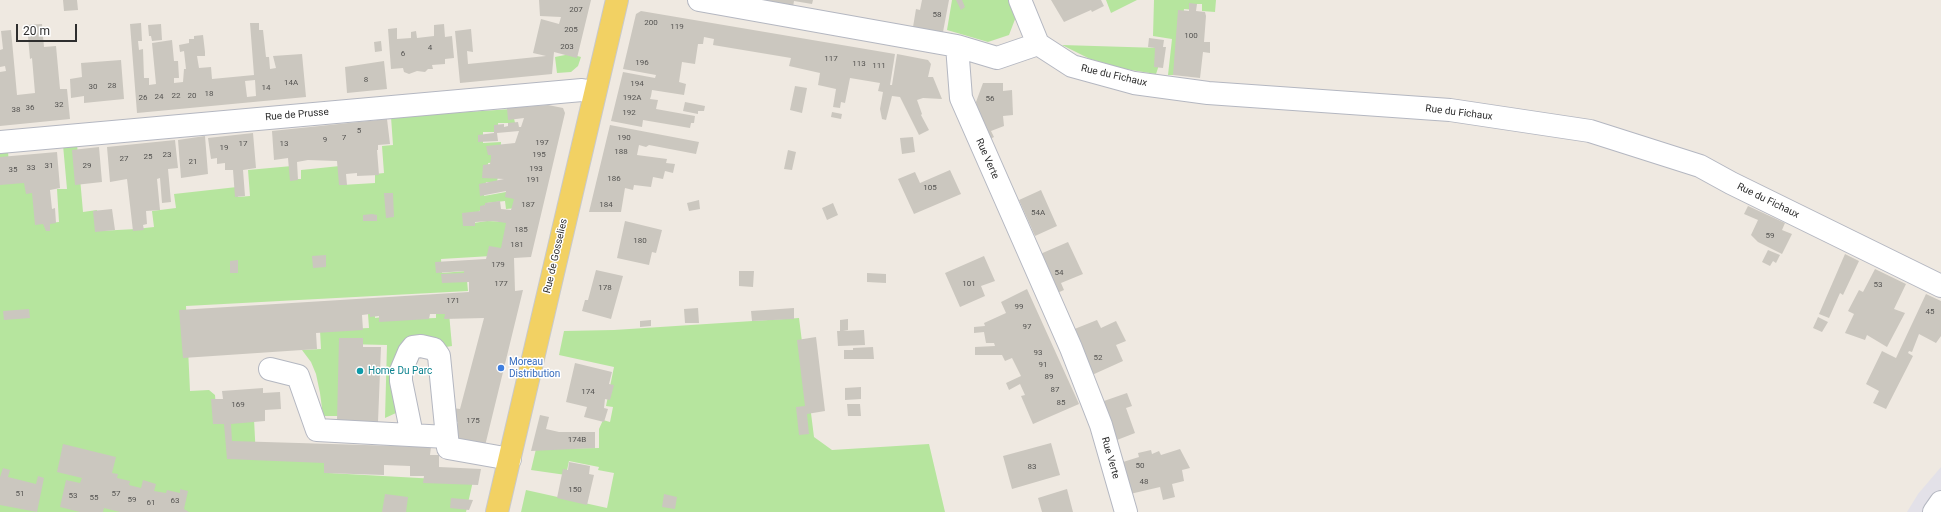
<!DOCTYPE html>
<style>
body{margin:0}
#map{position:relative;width:1941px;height:512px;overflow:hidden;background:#efe9e1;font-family:Roboto,sans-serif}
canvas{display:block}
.scale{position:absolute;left:16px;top:24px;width:61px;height:18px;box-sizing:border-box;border:2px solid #2e2e2e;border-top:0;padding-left:5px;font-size:12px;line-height:14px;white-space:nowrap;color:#2e2e2e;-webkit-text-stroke:3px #fff;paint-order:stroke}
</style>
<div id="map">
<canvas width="1941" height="512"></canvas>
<div class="scale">20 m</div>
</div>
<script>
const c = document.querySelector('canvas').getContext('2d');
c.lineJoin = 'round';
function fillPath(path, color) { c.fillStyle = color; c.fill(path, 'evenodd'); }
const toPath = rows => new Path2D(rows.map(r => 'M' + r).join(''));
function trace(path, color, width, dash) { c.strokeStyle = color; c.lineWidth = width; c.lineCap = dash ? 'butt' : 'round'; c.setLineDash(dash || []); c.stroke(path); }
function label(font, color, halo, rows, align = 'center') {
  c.font = font + ' Roboto,sans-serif'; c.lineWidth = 3; c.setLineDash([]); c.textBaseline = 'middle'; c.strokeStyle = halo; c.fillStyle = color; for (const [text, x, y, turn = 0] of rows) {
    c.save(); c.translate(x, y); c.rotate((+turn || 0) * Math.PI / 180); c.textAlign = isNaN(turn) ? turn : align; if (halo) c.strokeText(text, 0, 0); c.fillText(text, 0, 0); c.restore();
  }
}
fillPath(toPath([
 [1941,467,1941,512,1907,512,1918,494]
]), '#e3e1e8');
fillPath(toPath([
 [952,0,1010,0,1017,14,1009,35,988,42,947,30],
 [1106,0,1137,0,1111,13],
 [1154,0,1216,0,1215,12,1202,11,1202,4,1196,4,1195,10,1184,9,1177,75,1168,75,1172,39,1153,36],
 [1062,45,1160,48,1158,68,1156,74,1125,69,1090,59],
 [570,54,581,57,578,66,571,72,557,73,555,57],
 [512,109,515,123,498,123,499,132,483,132,483,143,501,142,500,162,488,163,489,173,499,170,497,182,486,182,484,196,506,192,521,192,517,208,506,209,505,201,487,203,467,224,487,221,513,222,508,255,441,259,442,273,466,271,468,291,186,306,190,391,209,390,215,395,217,421,254,419,256,458,330,460,329,473,473,481,466,512,0,512,0,151,8,151,10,182,28,181,28,193,34,193,36,224,59,222,57,189,67,189,63,145,77,144,83,212,97,210,99,231,136,229,154,227,152,211,176,208,174,194,237,187,238,197,250,196,248,170,292,166,294,179,301,179,301,170,340,166,342,185,375,183,375,174,384,173,382,146,393,145,391,117],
 [436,313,449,313,452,346,434,349,413,347,407,408,385,418,387,345,345,344,342,416,323,416,320,393,316,374,311,362,302,350,321,349,320,330,369,328,368,314,375,314,375,318,383,317,384,320,436,318],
 [799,318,814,437,832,450,929,444,945,512,521,512,526,490,607,508,614,473,598,470,599,467,569,461,566,475,531,470,536,449,599,448,599,429,603,420,610,422,613,407,606,406,614,367,559,355,564,331,614,330]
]), '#b6e59e');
fillPath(toPath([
 [63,0,77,0,78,10,64,11],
 [539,0,591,0,577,58,554,52,552,74,460,83,455,31,471,29,473,52,467,51,468,64,546,56,533,53,541,19,559,24,561,17,540,16],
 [762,0,813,0,812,4,794,1,793,7,762,2],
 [922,0,949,0,943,32,913,27,916,9,920,10],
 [956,0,962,0,965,7,961,10],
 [1051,0,1101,0,1104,6,1092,12,1091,10,1064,22],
 [1189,3,1197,4,1196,11,1205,12,1206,16,1204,42,1210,42,1210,53,1203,52,1200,78,1173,75,1178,10,1189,11],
 [641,11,895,54,890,85,892,85,897,54,928,60,931,64,928,77,933,77,942,99,923,98,917,100,922,114,921,115,929,130,919,135,900,97,892,96,886,120,882,119,880,109,883,92,878,91,880,83,850,78,845,103,841,102,840,108,833,107,836,89,818,85,820,73,789,66,791,58,713,45,714,39,704,37,703,44,698,44,695,64,682,62,679,82,686,84,684,95,652,90,651,96,650,99,658,100,656,109,695,116,694,123,691,123,690,128,643,120,642,127,611,121,623,72,655,78,656,75,623,69,636,14],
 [141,23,142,41,138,41,139,50,143,49,144,78,149,78,149,85,156,84,152,43,172,40,174,61,178,61,179,78,174,78,174,83,183,82,184,69,186,69,184,51,180,52,179,45,189,43,189,39,194,39,194,36,203,35,205,52,205,56,197,56,199,68,211,67,212,79,254,75,250,23,259,23,259,30,263,30,266,57,269,57,270,69,276,68,273,56,302,54,306,97,137,113,130,24],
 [255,80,256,96,247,97,245,81],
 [42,24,44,47,56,46,60,89,67,89,70,119,0,126,0,72,6,71,5,66,0,67,0,50,3,49,1,31,11,30,17,95,35,93,32,58,30,59,27,25],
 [161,24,162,40,152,41,151,36,149,36,148,25],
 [444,24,445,37,452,36,454,58,445,59,445,64,432,65,433,69,428,69,425,72,417,71,409,74,404,72,403,68,391,69,388,29,397,28,397,39,411,38,411,32,416,31,417,38,434,36,434,25],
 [1149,38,1164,40,1163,47,1166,47,1163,68,1154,67,1155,48,1148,47],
 [381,41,382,51,375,52,374,42],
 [121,60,124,99,84,103,84,96,71,98,70,79,82,77,81,63],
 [384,61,387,89,347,93,345,67],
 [983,83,1003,83,1003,91,1012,90,1013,115,1003,116,1004,126,991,131,994,137,988,140,977,116,976,102],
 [795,86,807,88,802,113,790,110],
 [685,102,705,106,704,111,698,111,698,114,683,111],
 [548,105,563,108,565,113,531,257,514,258,515,291,523,290,484,450,453,443,458,422,450,420,453,408,460,409,484,318,444,319,445,314,430,314,429,319,379,322,379,316,370,317,370,314,362,315,363,330,316,333,317,349,183,358,179,310,469,292,469,282,442,283,441,274,464,273,464,271,436,273,435,262,486,259,489,246,501,248,506,223,493,221,475,222,475,226,463,226,462,213,480,211,480,206,485,205,485,203,500,201,501,209,511,210,514,199,505,197,506,191,480,196,479,184,504,179,482,178,483,165,490,164,491,158,491,155,488,155,486,146,515,143,519,131,497,133,498,141,478,142,478,135,494,133,494,125,504,124,504,127,508,126,508,123,518,122,519,127,521,127,524,118,508,120,507,108],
 [832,112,842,114,841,119,831,117],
 [387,119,390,144,378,145,378,150,377,150,379,175,357,176,357,173,346,174,347,185,339,185,337,161,308,160,297,162,298,180,290,181,288,158,274,160,272,131],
 [610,125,699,142,696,154,649,145,646,147,639,145,637,155,667,159,666,163,675,164,673,173,665,171,663,179,653,177,651,187,634,185,633,190,625,188,621,212,589,212],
 [253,133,256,168,243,170,245,196,235,197,233,170,225,170,225,163,217,164,217,158,211,159,208,138],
 [205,136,208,174,181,178,178,140],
 [913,137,915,152,902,154,900,138],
 [175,140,178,168,168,169,171,202,162,203,160,178,157,179,160,210,146,211,147,224,143,225,144,230,133,231,127,179,110,182,107,147],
 [99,147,102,182,75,185,72,150],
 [788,150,796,152,792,170,784,169],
 [57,152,60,188,50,190,52,209,55,208,56,223,50,224,50,231,46,231,43,224,35,225,32,193,26,194,24,183,0,185,0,157],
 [950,170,961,194,914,214,898,179,915,172,920,183],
 [1041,190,1057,226,1035,236,1019,200],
 [384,193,393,193,394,217,386,218],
 [699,200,700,209,689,211,687,203],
 [833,203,838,215,827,220,822,208],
 [1748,206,1785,223,1782,230,1792,234,1782,254,1758,242,1751,235,1758,220,1744,214],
 [112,209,115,230,95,232,93,211],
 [372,214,377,215,377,221,363,221,363,215],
 [625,221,662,230,656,253,652,252,649,265,617,258],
 [1068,242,1083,274,1061,283,1064,290,1055,294,1038,255],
 [1768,250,1780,255,1776,263,1773,261,1770,266,1762,262],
 [1845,254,1859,261,1843,295,1840,293,1829,318,1819,314],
 [326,255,326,267,313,268,312,256],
 [984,256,995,281,981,286,985,296,960,307,945,273],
 [238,260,238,273,230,273,230,261],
 [1875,269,1906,284,1894,309,1905,313,1887,347,1867,335,1865,340,1845,333,1854,314,1848,311,1859,290,1863,292],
 [596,270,623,276,611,319,582,311,585,300,588,300],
 [739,271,754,271,753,287,739,286],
 [867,273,886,274,886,283,867,282],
 [1027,289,1079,404,1033,424,1021,396,1025,395,1020,384,1009,390,1006,383,1021,376,1012,358,1005,361,1002,355,975,355,975,347,995,346,994,343,986,343,984,332,974,333,974,327,985,326,984,323,1006,313,1001,302],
 [1926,294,1941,301,1941,336,1936,343,1919,334,1912,352,1909,351,1908,353,1913,356,1886,409,1873,403,1879,391,1866,384,1882,351,1896,358],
 [698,308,699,323,685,323,684,309],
 [794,308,794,319,752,321,751,311],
 [29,309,30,318,4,320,3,311],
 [1818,317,1828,322,1822,332,1813,328],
 [848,319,848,330,843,331,864,330,865,345,838,346,837,331,840,331,840,320],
 [651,320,651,326,640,327,640,321],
 [1097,320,1101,328,1116,321,1126,341,1116,345,1123,361,1092,375,1072,330],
 [816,337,825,411,807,414,809,434,799,435,796,407,805,406,797,340],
 [339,338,363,338,363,347,381,347,378,422,337,420],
 [873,347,874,359,844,359,844,350,853,350,853,348],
 [575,363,612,372,609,384,614,385,610,400,605,399,604,408,608,409,604,422,584,417,587,407,566,402],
 [861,387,861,399,845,400,845,388],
 [263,388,263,393,280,392,281,409,265,410,265,421,231,424,232,441,431,447,430,455,439,455,439,467,481,469,478,485,423,483,424,476,410,476,410,466,384,465,384,475,324,473,324,463,227,459,224,424,213,424,211,399,223,399,222,391],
 [1127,393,1132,406,1126,408,1135,433,1117,440,1104,401],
 [847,404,860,404,861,416,848,416],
 [540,415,549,417,546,429,559,432,595,432,595,448,531,451],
 [1051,443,1060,475,1012,489,1003,456],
 [63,444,116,457,112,473,118,474,117,478,130,481,129,485,141,488,143,480,156,484,154,491,166,493,167,490,180,493,180,489,188,491,184,509,189,512,120,512,104,508,103,512,80,512,60,507,66,480,80,483,82,478,57,472],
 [1180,449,1190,468,1182,470,1184,481,1172,484,1175,497,1163,500,1160,487,1130,494,1123,462,1139,457,1138,453,1151,450,1152,454,1159,451,1161,455],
 [569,462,590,466,589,474,594,475,587,505,557,498,563,469,568,470],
 [3,468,10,470,8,477,36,484,38,476,44,478,37,512,0,505,0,477],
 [1067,489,1073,512,1042,512,1038,498],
 [385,494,408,497,406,512,382,512],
 [664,494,677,497,675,509,662,507],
 [451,498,473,500,469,510,450,508]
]), '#cbc7bf');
const minor = toPath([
 [699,0,957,46,997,58,1038,44,1072,66,1134,83,1208,93,1450,110,1590,131,1700,166,1731,183,1941,286],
 [1020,0,1038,44],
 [957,46,961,98,1071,348,1101,425,1126,512],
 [0,142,582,90,594,92],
 [270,369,298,376,317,430,447,437,448,448,510,459],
 [412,435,401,381,401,371,409,352,413,347,421,346,434,349,439,356,447,437],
 [1934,512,1941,502]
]);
const major = toPath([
 [497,512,617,0]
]);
trace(minor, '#b4b7c1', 24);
trace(major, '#c9c9c9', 24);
trace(minor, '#fff', 22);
trace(major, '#f2d163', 22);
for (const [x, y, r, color] of [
 [501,368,4,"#3f7fe0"],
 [360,371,4,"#0f9aa8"]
]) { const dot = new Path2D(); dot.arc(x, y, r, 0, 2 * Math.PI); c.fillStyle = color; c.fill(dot); trace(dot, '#fff', 1.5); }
label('8px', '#555452', null, [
 ["207",576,10],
 ["58",937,15],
 ["200",651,23],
 ["119",677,27],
 ["205",571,30],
 ["100",1191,36],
 ["203",567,47],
 ["4",430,48],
 ["6",403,54],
 ["117",831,59],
 ["196",642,63],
 ["113",859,64],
 ["111",879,66],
 ["8",366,80],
 ["14A",291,83],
 ["194",637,84],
 ["28",112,86],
 ["30",93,87],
 ["14",266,88],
 ["18",209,94],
 ["22",176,96],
 ["20",192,96],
 ["24",159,97],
 ["26",143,98],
 ["192A",632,98],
 ["56",990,99],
 ["32",59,105],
 ["36",30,108],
 ["38",16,110],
 ["192",629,113],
 ["5",359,131],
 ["7",344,138],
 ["190",624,138],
 ["9",325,140],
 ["197",542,143],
 ["17",243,144],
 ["13",284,144],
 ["19",224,148],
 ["188",621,152],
 ["23",167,155],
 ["195",539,155],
 ["25",148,157],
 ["27",124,159],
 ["21",193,162],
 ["31",49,166],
 ["29",87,166],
 ["33",31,168],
 ["193",536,169],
 ["35",13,170],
 ["186",614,179],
 ["191",533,180],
 ["105",930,188],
 ["187",528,205],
 ["184",606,205],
 ["54A",1038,213],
 ["185",521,230],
 ["59",1770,236],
 ["180",640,241],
 ["181",517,245],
 ["179",498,265],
 ["54",1059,273],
 ["177",501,284],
 ["101",969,284],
 ["53",1878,285],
 ["178",605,288],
 ["171",453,301],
 ["99",1019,307],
 ["45",1930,312],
 ["97",1027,327],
 ["93",1038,353],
 ["52",1098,358],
 ["91",1043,365],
 ["89",1049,377],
 ["87",1055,390],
 ["174",588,392],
 ["85",1061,403],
 ["169",238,405],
 ["175",473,421],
 ["174B",577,440],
 ["50",1140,466],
 ["83",1032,467],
 ["48",1144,482],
 ["150",575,490],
 ["51",20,494],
 ["57",116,494],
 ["53",73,496],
 ["55",94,498],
 ["59",132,500],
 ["63",175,501],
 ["61",151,503]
]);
label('10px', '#2e2e2e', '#fff', [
 ["Rue du Fichaux",1114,76,13],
 ["Rue du Fichaux",1459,113,7],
 ["Rue de Prusse",297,115,-5],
 ["Rue Verte",987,159,66],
 ["Rue du Fichaux",1768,201,26],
 ["Rue de Gosselies",556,256,-77],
 ["Rue Verte",1110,458,74]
]);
label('10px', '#366cbe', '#fff', [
 ["Moreau",509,362],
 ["Distribution",509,374]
], 'left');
label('10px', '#0d838f', '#fff', [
 ["Home Du Parc",368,371]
], 'left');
</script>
